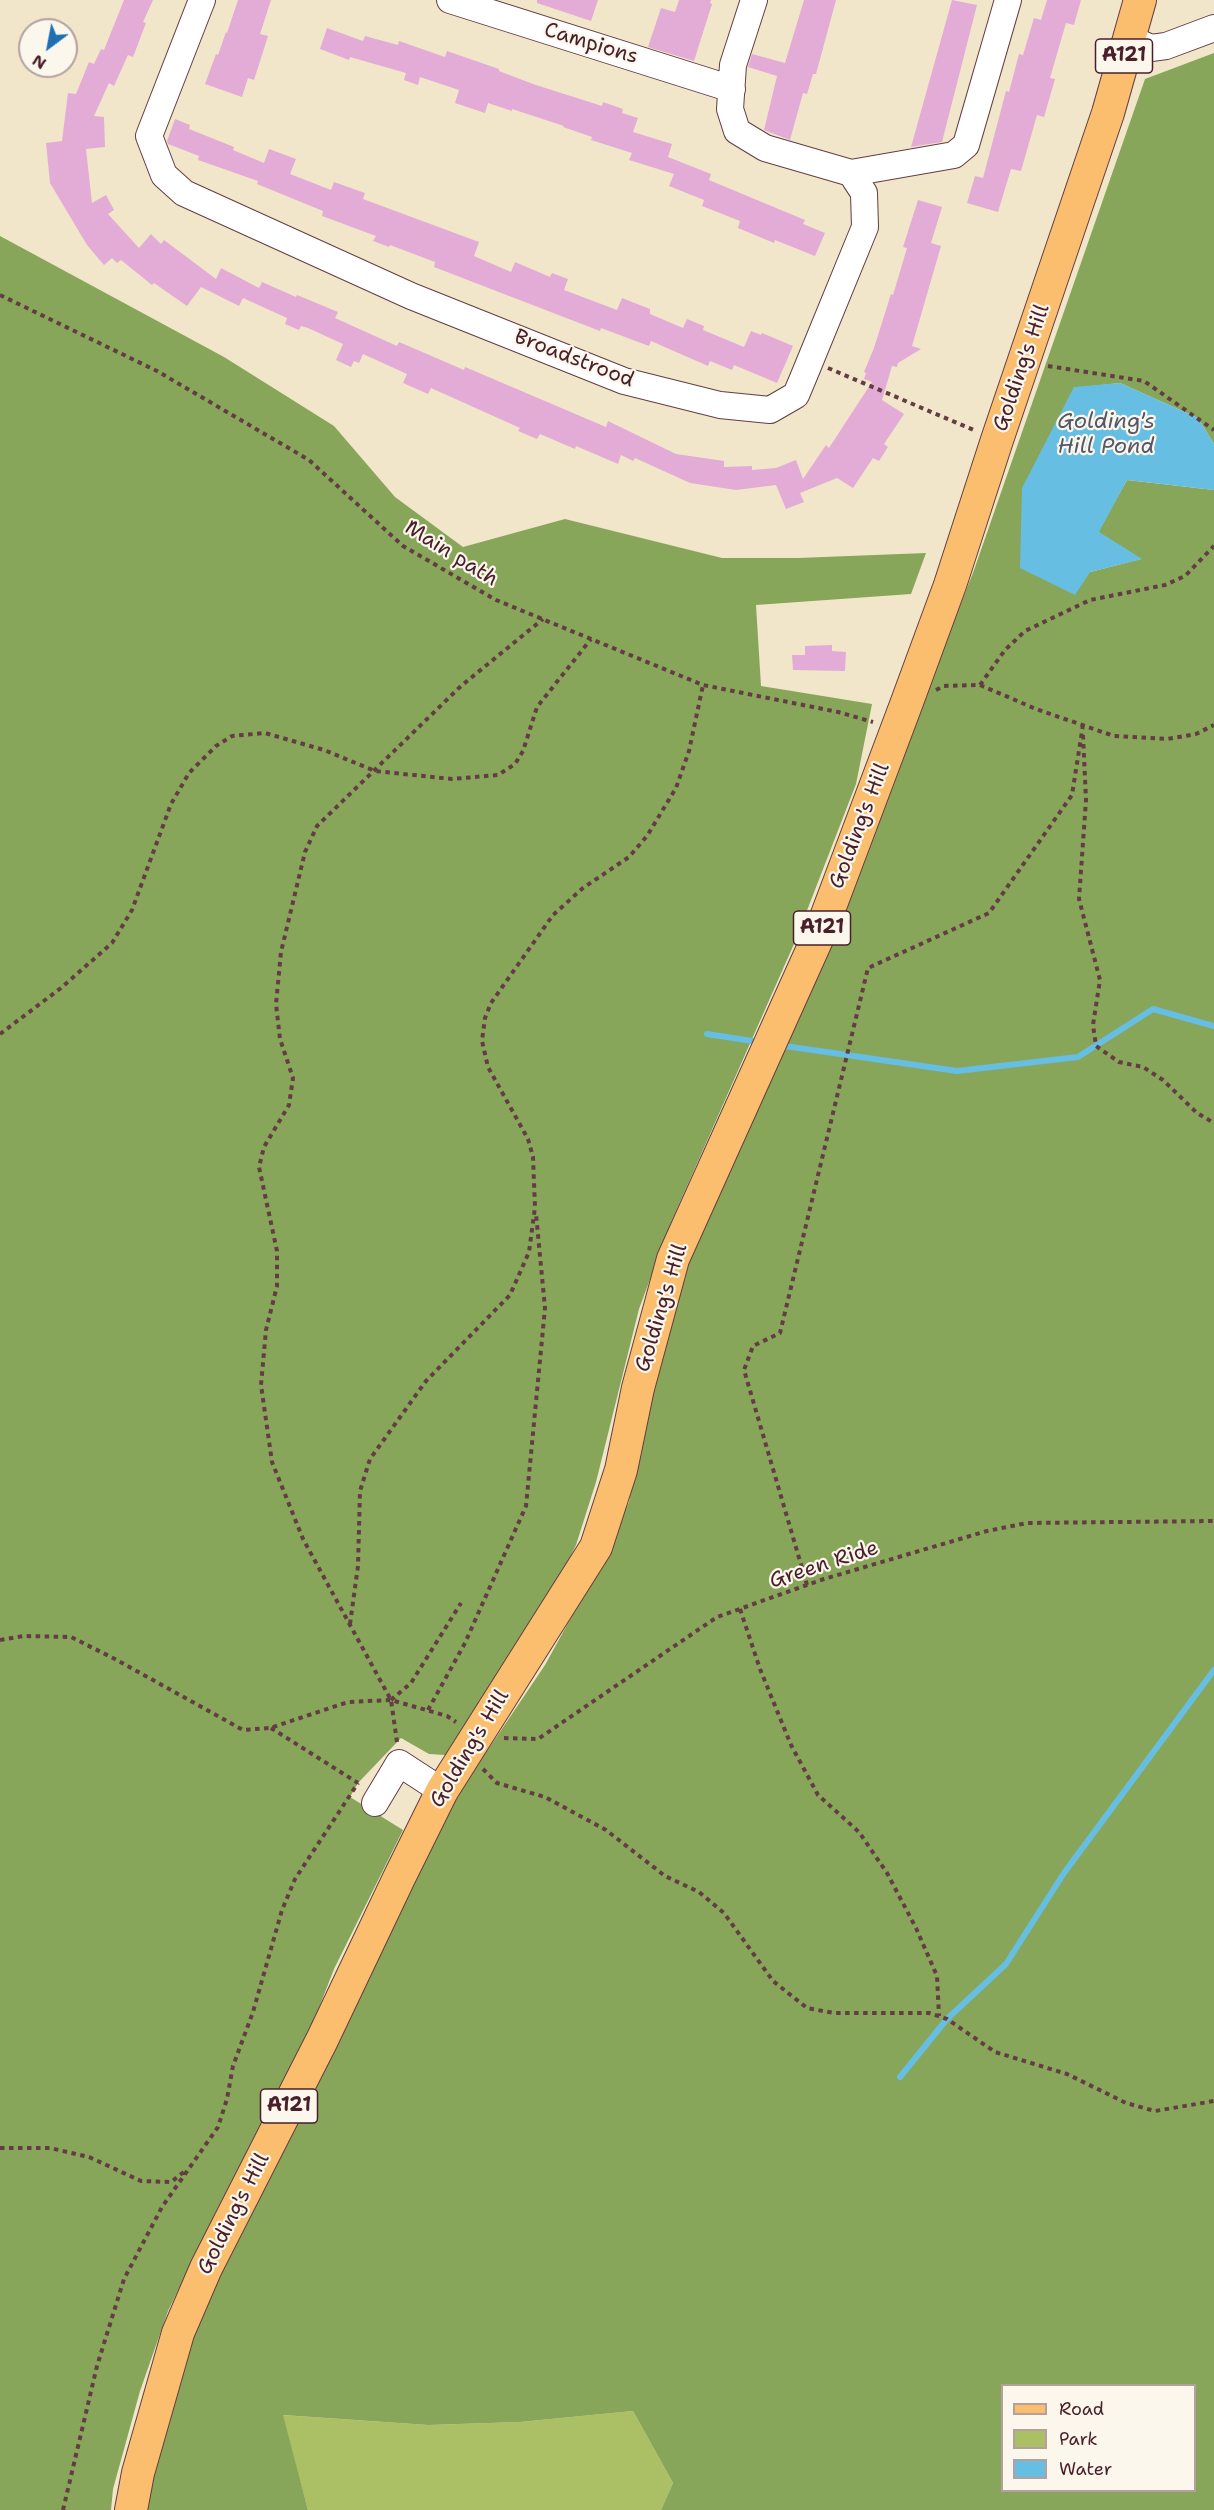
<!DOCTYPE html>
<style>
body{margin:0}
#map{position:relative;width:1214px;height:2510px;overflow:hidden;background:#f1e6ca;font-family:"Shantell Sans",sans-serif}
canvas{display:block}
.legend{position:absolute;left:1001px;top:2384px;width:195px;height:108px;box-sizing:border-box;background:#fbf7ec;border:2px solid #b4a19f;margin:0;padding:8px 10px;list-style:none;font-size:18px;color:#4a1f2b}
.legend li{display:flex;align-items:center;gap:12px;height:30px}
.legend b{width:30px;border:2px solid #b4a19f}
.north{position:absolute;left:18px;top:18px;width:60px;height:60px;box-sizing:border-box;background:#fbf7ec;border:2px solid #b4a19f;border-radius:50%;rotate:212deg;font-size:16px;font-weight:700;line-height:24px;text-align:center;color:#4a1f2b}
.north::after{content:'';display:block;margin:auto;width:21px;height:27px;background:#1f6fb2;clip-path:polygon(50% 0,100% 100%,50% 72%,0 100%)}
</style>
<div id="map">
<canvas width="1214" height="2510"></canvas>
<ul class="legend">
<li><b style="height:8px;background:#fabe6e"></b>Road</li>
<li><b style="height:16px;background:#abc064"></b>Park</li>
<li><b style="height:16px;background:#66bee3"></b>Water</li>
</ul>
<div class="north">N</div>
</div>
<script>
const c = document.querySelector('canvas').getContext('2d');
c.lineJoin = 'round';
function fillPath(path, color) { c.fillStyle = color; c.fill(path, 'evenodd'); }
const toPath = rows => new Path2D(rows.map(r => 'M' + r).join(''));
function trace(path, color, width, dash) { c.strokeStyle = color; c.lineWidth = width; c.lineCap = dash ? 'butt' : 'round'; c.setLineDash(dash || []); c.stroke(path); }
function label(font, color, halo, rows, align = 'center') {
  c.font = font + ' "Shantell Sans",sans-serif'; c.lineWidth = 4.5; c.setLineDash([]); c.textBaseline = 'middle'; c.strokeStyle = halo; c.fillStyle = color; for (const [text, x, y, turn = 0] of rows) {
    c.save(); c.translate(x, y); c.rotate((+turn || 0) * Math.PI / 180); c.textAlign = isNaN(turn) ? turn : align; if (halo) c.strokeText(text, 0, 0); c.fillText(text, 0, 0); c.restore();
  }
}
fillPath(toPath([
 [633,2411,673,2483,661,2510,308,2510,282,2415,428,2425,520,2422]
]), '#abc064');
fillPath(toPath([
 [1214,53,1214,444,1198,418,1120,383,1074,388,1090,572,1141,559,1098,532,1127,480,1214,490,1214,2510,661,2510,673,2483,633,2411,520,2422,428,2425,283,2415,308,2510,139,2510,209,2280,448,1809,545,1665,601,1563,629,1502,644,1413,699,1223,913,726,974,570,1145,79],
 [1002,2386,1194,2386,1194,2490,1002,2490],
 [0,236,224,357,334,426,395,497,463,547,565,519,722,558,798,558,926,553,911,594,756,605,761,686,872,704,856,784,794,944,672,1220,639,1309,596,1482,576,1545,534,1630,453,1751,445,1755,429,1754,401,1738,358,1783,350,1797,403,1830,334,1969,305,2044,217,2210,168,2311,140,2391,113,2489,111,2510,0,2510]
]), '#88a65a');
fillPath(toPath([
 [1120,383,1198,418,1214,444,1214,490,1127,480,1099,532,1142,559,1090,572,1075,595,1020,568,1022,488,1074,387]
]), '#66bee3');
trace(toPath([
 [707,1034,759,1042],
 [778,1045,957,1071,1078,1057,1153,1009,1214,1026],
 [900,2077,947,2019,1006,1964,1064,1873,1214,1670]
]), '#66bee3', 6);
fillPath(toPath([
 [124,0,153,0,143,22,146,23,133,57,128,55,114,86,109,83,94,116,104,117,105,147,86,149,92,203,106,195,114,210,108,214,139,248,151,234,161,244,164,240,216,279,221,268,259,288,262,282,296,297,297,295,338,312,335,318,397,346,399,342,464,370,465,367,606,427,608,421,676,454,724,461,724,467,752,466,752,470,776,468,796,460,803,479,826,445,829,448,872,382,864,379,866,373,864,372,874,348,891,294,893,295,907,248,903,247,918,200,942,207,931,243,941,246,912,346,921,349,898,363,897,367,892,366,882,400,904,414,884,444,888,447,879,461,873,458,853,488,837,478,800,493,804,502,786,509,776,485,736,490,690,483,635,458,633,461,621,455,618,464,576,446,575,449,540,434,537,439,518,431,520,428,431,388,428,394,403,383,407,374,363,354,359,363,354,361,351,367,336,360,343,344,308,328,301,326,299,330,285,324,287,318,243,298,239,306,201,287,187,306,154,283,152,285,121,260,117,263,112,258,104,265,87,245,50,183,46,143,62,141,68,93,76,94,89,62,94,64,101,49,104,50],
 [238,0,271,0,260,34,268,36,254,80,248,78,242,97,205,84,216,54,218,55,226,32,227,33],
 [537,0,598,0,591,21,537,3],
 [679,0,711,0,710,3,712,4,694,61,648,47,661,8,675,12],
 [804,0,836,0,816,74,813,74,807,94,803,93,790,140,764,130,777,76,748,67,752,54,785,63],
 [952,0,977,5,942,142,911,147],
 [1047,0,1081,0,1074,25,1066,23,1050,78,1055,79,1044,117,1037,115,1021,171,1011,169,998,212,967,203,975,176,983,178,1006,91,1009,92,1019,54,1023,55,1034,18,1041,20],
 [327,28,363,41,365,36,398,45,399,41,445,57,447,51,499,69,499,71,533,84,602,106,603,102,623,109,622,113,638,118,633,132,672,144,668,157,711,174,709,180,805,220,803,224,825,233,815,256,775,240,774,243,738,228,740,221,702,206,704,200,669,186,674,174,629,160,632,153,591,140,592,137,563,127,564,126,512,109,512,111,488,103,485,113,455,103,459,90,420,77,418,85,404,80,406,73,350,57,349,60,320,49],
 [175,119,190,125,189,129,234,147,233,150,264,163,269,149,296,159,290,174,331,190,334,182,365,193,363,199,479,242,474,256,511,272,515,262,550,277,552,273,568,279,564,290,617,310,622,298,650,309,650,314,683,328,687,319,704,326,703,330,744,347,751,331,761,335,762,333,793,346,777,383,734,365,732,370,710,361,708,366,651,341,649,346,601,328,600,331,434,267,435,262,390,245,389,247,373,241,376,236,322,216,323,211,257,184,258,181,198,160,199,156,168,144,167,141],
 [832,645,832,651,846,652,845,671,793,670,792,655,805,655,805,646]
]), '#e2acd7');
const minor = toPath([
 [202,0,149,136,164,175,184,193,411,296,624,381,720,405,770,410,796,395,806,371,865,227,864,193,851,173,765,148,737,131,730,109,733,65,754,0],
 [450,0,732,89],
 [1129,38,1151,48,1166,46,1214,28],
 [851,173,954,155,966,145,1008,0],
 [375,1803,399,1763,442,1791]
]);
const major = toPath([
 [131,2510,138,2473,178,2333,206,2268,322,2040,399,1878,442,1791,596,1547,621,1470,638,1388,673,1259,822,928,907,702,950,585,997,440,1108,113,1140,0]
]);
trace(minor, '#633d43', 28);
trace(major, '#633d43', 34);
trace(toPath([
 [0,295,157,371,309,460,403,546,496,600,703,685,838,712,873,722],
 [1048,366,1144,381,1214,430],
 [828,368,976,431],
 [980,685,1005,650,1025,631,1090,600,1165,585,1185,576,1214,546],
 [936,690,944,686,980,685,1036,709,1114,736,1167,739,1196,734,1214,725],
 [1083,735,1086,800,1079,899,1100,980,1093,1025,1096,1046,1119,1062,1143,1067,1163,1080,1197,1113,1214,1123],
 [0,1034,61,988,112,943,132,910,171,804,189,773,216,746,232,736,265,733,324,750,375,771,452,779,498,775,515,764,523,751,537,707,591,639],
 [807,1585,744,1370,753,1346,780,1333,868,968,989,913,1072,795,1083,725],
 [740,1609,760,1669,791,1745,818,1795,859,1832,887,1873,916,1928,937,1976,939,2016],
 [350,1624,358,1566,360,1491,370,1459,426,1381,510,1295,529,1252,535,1207,533,1157,528,1139,488,1067,482,1041,485,1018,491,1003,553,915,583,888,629,857,647,836,676,788,689,751,703,685],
 [0,1640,24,1636,71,1637,115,1659,243,1730,270,1728,348,1702,391,1700,447,1716,456,1722],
 [391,1700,411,1683,461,1603],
 [428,1710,465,1643,526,1506,545,1308,536,1214],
 [271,1728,358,1783],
 [504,1738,538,1739,717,1617,824,1579,987,1531,1027,1523,1214,1521],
 [397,1742,391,1700,303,1539,272,1462,261,1385,266,1330,277,1286,277,1251,259,1167,264,1147,289,1105,293,1078,280,1039,276,1004,281,952,305,852,317,826,461,686,543,619],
 [483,1769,497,1783,545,1797,606,1830,665,1876,699,1892,724,1913,773,1981,807,2008,834,2013,929,2013,947,2019,995,2052,1067,2074,1126,2103,1155,2111,1214,2101],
 [0,2148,50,2148,89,2157,141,2181,171,2182,185,2171],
 [63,2510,97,2366,124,2279,162,2207,218,2127,227,2099,233,2066,253,2012,282,1910,295,1879,358,1783]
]), '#633d43', 4, [4.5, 4.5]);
trace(minor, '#fff', 26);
trace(major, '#fabe6e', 32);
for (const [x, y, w] of [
 [1124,56,57],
 [822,928,57],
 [289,2106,57]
]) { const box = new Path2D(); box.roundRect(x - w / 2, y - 17, w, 34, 4.5); c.fillStyle = '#fbf7ec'; c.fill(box); trace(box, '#4a1f2b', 1.5); }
label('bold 20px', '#4a1f2b', null, [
 ["A121",1124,56],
 ["A121",822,928],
 ["A121",289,2106]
]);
label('21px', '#4a1f2b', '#fbf7ec', [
 ["Campions",591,44,17],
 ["Broadstrood",574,359,21],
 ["Golding's Hill",1022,368,-71],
 ["Main path",451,554,32],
 ["Golding's Hill",860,826,-69],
 ["Golding's Hill",662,1308,-73],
 ["Green Ride",824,1565,-18],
 ["Golding's Hill",470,1749,-59],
 ["Golding's Hill",234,2214,-63]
]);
label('italic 22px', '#54576b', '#fbf7ec', [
 ["Golding's",1106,422],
 ["Hill Pond",1106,447]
]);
</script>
